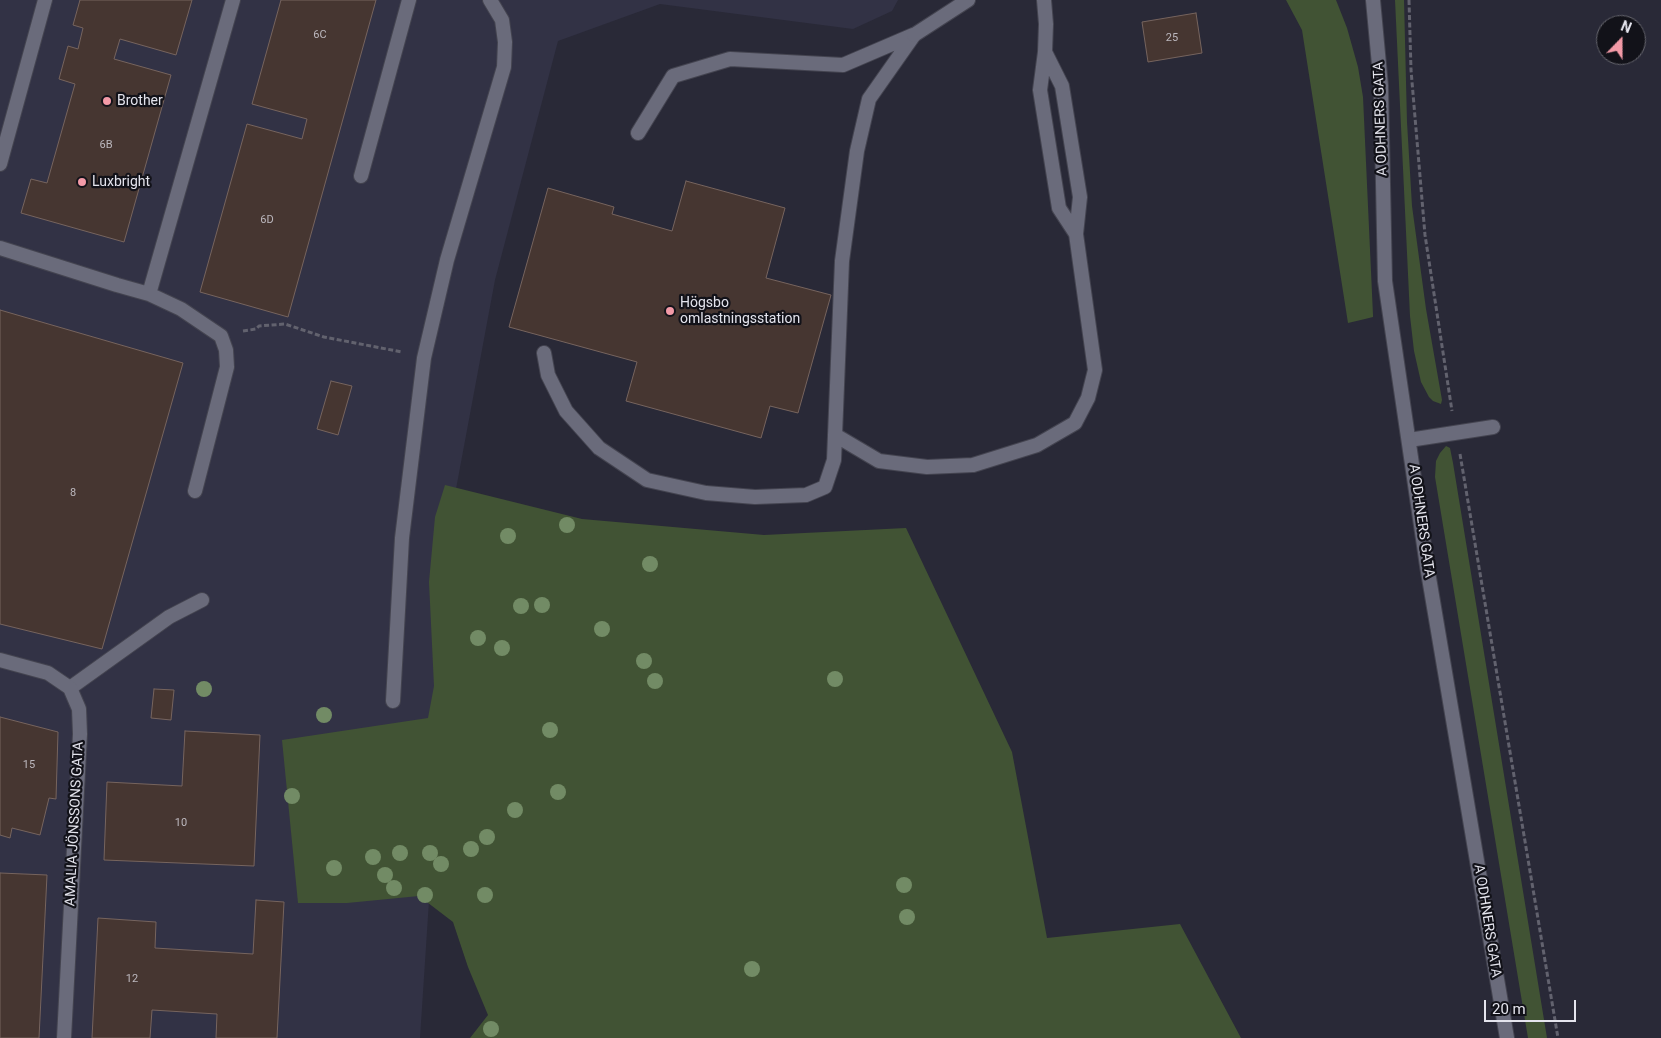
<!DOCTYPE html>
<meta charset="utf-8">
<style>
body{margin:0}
#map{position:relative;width:1661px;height:1038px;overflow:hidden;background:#292937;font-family:Roboto,sans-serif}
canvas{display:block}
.north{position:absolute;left:1596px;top:15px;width:50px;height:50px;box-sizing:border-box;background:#121219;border:1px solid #66666e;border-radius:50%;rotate:22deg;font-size:14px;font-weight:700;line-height:20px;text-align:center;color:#e4e4ed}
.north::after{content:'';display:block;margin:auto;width:18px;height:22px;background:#f39aa7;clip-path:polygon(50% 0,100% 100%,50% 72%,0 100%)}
.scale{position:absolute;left:1484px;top:1000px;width:92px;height:22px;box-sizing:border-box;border:2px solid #e4e4ed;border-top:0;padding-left:6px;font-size:15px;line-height:18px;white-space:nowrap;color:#e4e4ed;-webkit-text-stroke:4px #121219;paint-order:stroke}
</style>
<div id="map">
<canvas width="1661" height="1038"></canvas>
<div class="north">N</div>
<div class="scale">20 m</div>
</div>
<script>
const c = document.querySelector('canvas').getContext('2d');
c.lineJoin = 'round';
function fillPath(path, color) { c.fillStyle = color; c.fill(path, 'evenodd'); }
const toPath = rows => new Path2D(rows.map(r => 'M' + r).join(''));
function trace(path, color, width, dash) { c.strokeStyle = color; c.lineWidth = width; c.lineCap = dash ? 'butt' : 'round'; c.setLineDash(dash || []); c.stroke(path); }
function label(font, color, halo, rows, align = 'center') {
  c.font = font + ' Roboto,sans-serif'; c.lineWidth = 4.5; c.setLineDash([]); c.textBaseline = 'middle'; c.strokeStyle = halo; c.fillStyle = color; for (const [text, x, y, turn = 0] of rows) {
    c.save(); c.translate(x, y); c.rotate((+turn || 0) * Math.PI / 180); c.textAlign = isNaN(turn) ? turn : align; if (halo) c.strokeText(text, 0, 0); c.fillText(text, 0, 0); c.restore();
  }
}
fillPath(toPath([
 [0,0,898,0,892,11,853,29,660,4,558,41,495,280,456,489,420,1038,0,1038]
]), '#323245');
fillPath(toPath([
 [1286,0,1336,0,1347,28,1358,67,1363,97,1373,315,1373,317,1365,319,1348,323,1302,30],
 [1395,0,1404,0,1407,122,1412,206,1426,309,1442,400,1441,404,1433,401,1429,397,1421,382,1414,351,1410,316],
 [1446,446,1450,448,1453,463,1547,1038,1528,1038,1435,477,1436,461,1440,453],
 [445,485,582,519,764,535,906,528,1012,752,1047,938,1180,924,1241,1038,470,1038,488,1015,468,967,453,922,419,896,347,903,298,903,282,740,428,718,434,686,429,582,435,517]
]), '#415334');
const building = toPath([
 [80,0,192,0,176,55,120,39,114,59,171,75,124,242,21,213,31,179,47,183,75,84,59,79,68,46,78,49,83,28,73,25,80,0],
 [281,0,376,0,288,317,200,292,247,124,302,139,307,119,252,104,281,0],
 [1196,13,1202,53,1148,62,1142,22,1196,13],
 [686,181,785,208,766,278,831,295,798,413,770,406,761,438,626,401,637,362,509,327,548,188,614,207,612,214,672,231,686,181],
 [0,310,183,363,102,649,0,624,0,310],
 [331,381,352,386,338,435,317,429,331,381],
 [154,689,174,690,171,720,151,718,154,689],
 [0,717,58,732,56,799,49,798,40,835,12,828,10,838,0,835,0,717],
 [185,731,260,735,254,866,104,860,107,782,182,786,185,731],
 [0,873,47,875,39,1038,0,1038,0,873],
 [256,900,284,902,277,1038,216,1038,217,1014,152,1010,150,1038,92,1038,98,918,156,922,155,948,253,954,256,900]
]);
fillPath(building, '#463631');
trace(building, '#76645e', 1);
const service = toPath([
 [1044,0,1046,24,1045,52,1040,90,1059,208,1076,234],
 [638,133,673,76,730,59,843,65,913,35],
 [361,176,409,0],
 [0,248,117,285,149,294,181,309,221,336,226,350,227,367,195,491],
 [149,294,233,0],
 [544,353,548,375,566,411,599,448,647,480,706,493,755,497,806,495,825,487,834,460,842,261,857,151,869,99,914,35],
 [835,435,879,461,927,467,973,465,1037,445,1075,423,1088,398,1095,370,1076,234,1080,197,1062,86,1045,52],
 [1409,440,1493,427],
 [70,688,169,617,202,600],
 [393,701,402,538,424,358,447,260,504,67,505,42,502,20,490,0]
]);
const minor = toPath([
 [914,35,968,0],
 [0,164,45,0],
 [0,660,48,673,70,688,79,709,80,734,64,1038]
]);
const tertiary = toPath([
 [1373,0,1381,86,1385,281,1427,566,1507,1038]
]);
trace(service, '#444450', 16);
trace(minor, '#444450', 16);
trace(tertiary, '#444450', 16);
trace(toPath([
 [1409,0,1411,70,1425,235,1452,411],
 [243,331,256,329,259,326,285,324,324,337,402,352],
 [1460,454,1558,1038]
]), '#62626e', 3, [5, 2.5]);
trace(service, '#6a6b7b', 14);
trace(minor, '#6a6b7b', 14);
trace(tertiary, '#6a6b7b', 14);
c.fillStyle = '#728b65';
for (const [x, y] of [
 [567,525],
 [508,536],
 [650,564],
 [542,605],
 [521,606],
 [602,629],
 [478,638],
 [502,648],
 [644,661],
 [835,679],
 [655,681],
 [204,689],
 [324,715],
 [550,730],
 [558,792],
 [292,796],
 [515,810],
 [487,837],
 [471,849],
 [400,853],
 [430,853],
 [373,857],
 [441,864],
 [334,868],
 [385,875],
 [904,885],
 [394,888],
 [425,895],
 [485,895],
 [907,917],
 [752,969],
 [491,1029]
]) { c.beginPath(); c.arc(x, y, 8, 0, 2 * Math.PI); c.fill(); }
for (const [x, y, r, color] of [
 [107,101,5,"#f39aa7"],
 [82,182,5,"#f39aa7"],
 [670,311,5,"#f39aa7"]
]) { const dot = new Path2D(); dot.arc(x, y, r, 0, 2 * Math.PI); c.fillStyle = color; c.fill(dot); trace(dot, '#121219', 2); }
label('11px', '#bcb8be', null, [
 ["6C",320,35],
 ["25",1172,38],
 ["6B",106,145],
 ["6D",267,220],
 ["8",73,493],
 ["15",29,765],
 ["10",181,823],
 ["12",132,979]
]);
label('14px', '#e4e4ed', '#121219', [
 ["Brother",117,101],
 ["Luxbright",92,182],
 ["Högsbo",680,303],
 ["omlastningsstation",680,319]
], 'left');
label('14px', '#e4e4ed', '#121219', [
 ["A ODHNERS GATA",1381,119,-92],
 ["A ODHNERS GATA",1421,521,82],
 ["AMALIA JÖNSSONS GATA",75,824,-87],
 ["A ODHNERS GATA",1487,921,81]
]);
</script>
